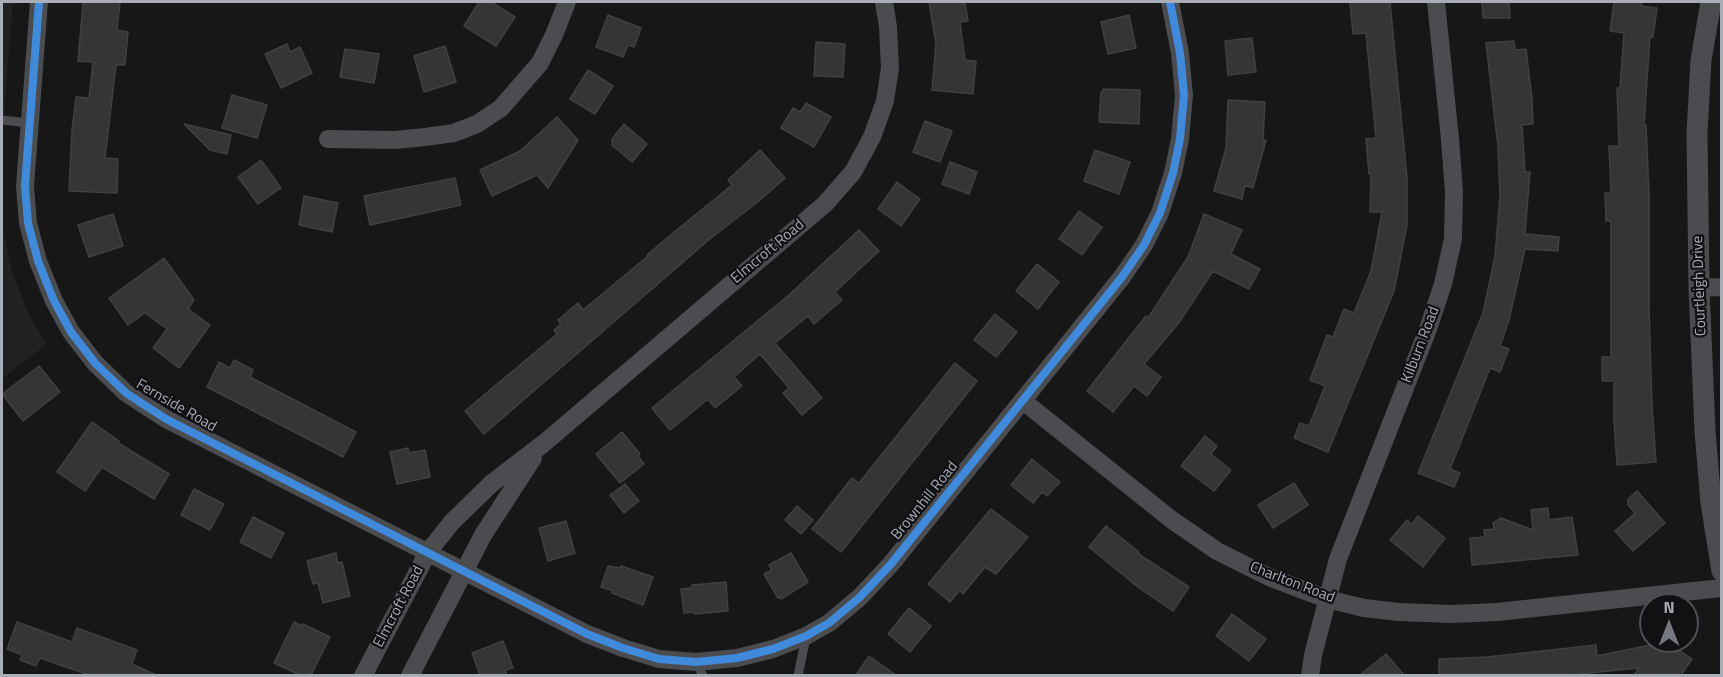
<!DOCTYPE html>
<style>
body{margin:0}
#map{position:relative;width:1723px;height:677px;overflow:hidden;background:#171717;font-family:"Titillium Web",sans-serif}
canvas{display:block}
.frame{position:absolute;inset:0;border:3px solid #a8adb8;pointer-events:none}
.north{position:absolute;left:1639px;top:593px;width:60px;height:60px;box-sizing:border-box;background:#111113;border:2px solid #4d4f55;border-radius:50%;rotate:0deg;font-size:16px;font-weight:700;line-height:24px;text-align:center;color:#a8adb8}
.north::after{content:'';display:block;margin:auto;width:21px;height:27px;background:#757880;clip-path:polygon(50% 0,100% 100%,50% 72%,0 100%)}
</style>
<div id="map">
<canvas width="1723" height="677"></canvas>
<div class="frame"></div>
<div class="north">N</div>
</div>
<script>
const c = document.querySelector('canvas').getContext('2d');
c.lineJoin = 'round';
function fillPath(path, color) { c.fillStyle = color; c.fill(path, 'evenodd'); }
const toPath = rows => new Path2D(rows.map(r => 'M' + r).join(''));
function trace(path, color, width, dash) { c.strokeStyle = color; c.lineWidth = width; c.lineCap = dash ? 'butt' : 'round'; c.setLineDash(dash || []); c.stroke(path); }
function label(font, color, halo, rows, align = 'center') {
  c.font = font + ' "Titillium Web",sans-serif'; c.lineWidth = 4.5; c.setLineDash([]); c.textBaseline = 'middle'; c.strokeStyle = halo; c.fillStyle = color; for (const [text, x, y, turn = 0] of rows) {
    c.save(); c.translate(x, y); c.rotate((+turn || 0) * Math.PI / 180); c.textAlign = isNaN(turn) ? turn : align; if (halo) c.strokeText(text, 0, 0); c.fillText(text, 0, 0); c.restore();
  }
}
fillPath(toPath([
 [2,2,13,2,2,139],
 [2,217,3,232,13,274,29,315,47,344,2,379]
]), '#212123');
const building = toPath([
 [83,2,120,2,117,30,128,32,125,65,116,65,105,158,118,159,117,193,69,191,72,130,76,97,89,98,93,62,78,61,83,2],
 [479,2,491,2,515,17,496,46,464,26,479,2],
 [929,2,965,2,968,21,960,22,965,60,976,61,973,94,932,90,936,43,929,2],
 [1350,2,1390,2,1407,178,1407,225,1394,291,1328,452,1294,438,1300,423,1309,426,1325,386,1310,380,1327,335,1333,337,1344,309,1354,313,1371,271,1382,212,1370,212,1371,174,1369,174,1366,139,1376,138,1366,33,1353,34,1350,2],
 [1482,2,1509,2,1510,18,1483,18,1482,2],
 [1614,2,1642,2,1641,6,1657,8,1653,37,1650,37,1644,125,1646,125,1649,192,1649,305,1652,406,1656,462,1617,465,1614,420,1614,381,1602,381,1602,357,1611,357,1611,221,1606,221,1605,193,1611,193,1609,146,1619,146,1617,88,1620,88,1624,33,1610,31,1614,2],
 [608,15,641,28,634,47,628,45,623,57,596,47,608,15],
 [1129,15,1136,48,1108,54,1101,22,1129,15],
 [1252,38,1256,72,1228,75,1225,41,1252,38],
 [1514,41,1515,50,1526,49,1532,99,1533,124,1522,125,1525,172,1530,172,1525,234,1559,237,1558,251,1525,249,1509,320,1500,346,1509,349,1500,372,1490,368,1460,444,1450,469,1460,473,1454,487,1418,473,1483,313,1495,256,1500,195,1498,147,1486,43,1514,41],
 [816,42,845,44,843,77,814,76,816,42],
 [287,44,290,52,300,47,312,73,281,88,265,54,287,44],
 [445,46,456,82,424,92,414,56,445,46],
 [345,49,379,54,374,83,340,77,345,49],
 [588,70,613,86,595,114,570,99,588,70],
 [1103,89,1140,90,1139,124,1099,122,1101,92,1103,92,1103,89],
 [232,95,267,105,257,138,222,128,232,95],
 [1228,100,1265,102,1263,140,1266,140,1253,188,1245,185,1242,199,1214,191,1226,148,1228,100],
 [806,103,831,117,814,147,781,128,793,108,800,112,806,103],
 [557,117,578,140,548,188,537,175,492,196,480,170,520,151,557,117],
 [925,121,952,131,940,162,913,152,925,121],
 [184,124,231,135,227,154,210,150,184,124],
 [624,124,647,144,632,162,612,145,612,139,624,124],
 [760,150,785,178,759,201,711,238,484,434,465,411,557,334,554,330,561,324,558,320,578,303,583,310,648,256,647,255,673,233,732,185,728,180,760,150],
 [1095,150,1130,162,1119,194,1084,181,1095,150],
 [261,160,281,188,258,204,238,177,261,160],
 [950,162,977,172,969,194,942,184,950,162],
 [455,178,461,205,370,225,364,196,455,178],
 [897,182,920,199,901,226,878,209,897,182],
 [304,196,338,203,332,232,299,225,304,196],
 [1079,211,1102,227,1082,255,1059,239,1079,211],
 [113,214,123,246,89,257,78,225,113,214],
 [1204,214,1242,230,1231,254,1260,269,1249,289,1213,271,1178,324,1144,364,1161,377,1147,396,1134,386,1113,412,1087,391,1146,316,1148,318,1188,257,1204,214],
 [859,230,879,251,835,292,842,300,814,324,808,316,775,343,822,398,802,415,783,393,789,388,760,354,734,377,742,386,715,408,708,399,670,430,652,408,790,294,859,230],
 [164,258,194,300,188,309,210,325,179,368,153,348,167,329,145,313,128,325,109,298,164,258],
 [1037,264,1059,282,1038,309,1016,291,1037,264],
 [995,314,1017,332,996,357,974,340,995,314],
 [234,360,253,370,250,377,356,432,343,457,207,387,219,362,230,368,234,360],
 [955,363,977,381,841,552,812,529,852,478,859,483,955,363],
 [39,366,60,392,23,421,2,394,39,366],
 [92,422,119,441,118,443,169,474,154,499,102,467,85,491,57,472,92,422],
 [622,432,640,454,638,456,644,464,620,483,596,454,622,432],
 [1205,436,1217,446,1211,454,1231,470,1214,491,1181,466,1205,436],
 [408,448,409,453,425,450,430,477,397,484,390,452,408,448],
 [1032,459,1060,482,1047,496,1042,492,1033,503,1011,485,1032,459],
 [1294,483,1308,505,1273,528,1258,505,1294,483],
 [625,484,639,501,624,513,610,495,625,484],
 [194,489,224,504,210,530,181,515,194,489],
 [1637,491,1665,523,1633,551,1615,531,1635,513,1628,505,1628,499,1637,491],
 [797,506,813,520,801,534,785,520,797,506],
 [1548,508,1549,520,1572,517,1578,555,1472,565,1470,538,1485,537,1484,530,1494,529,1493,523,1501,518,1533,530,1531,510,1548,508],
 [991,509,1028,537,996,574,985,567,963,594,960,590,950,602,928,584,991,509],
 [1418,516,1445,538,1423,567,1390,540,1407,520,1412,524,1418,516],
 [253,517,284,533,271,558,240,542,253,517],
 [566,521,575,553,548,561,539,528,566,521],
 [1106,526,1139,552,1137,553,1189,587,1173,611,1139,588,1089,547,1106,526],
 [336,553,338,563,342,562,350,596,323,603,318,583,313,584,307,561,336,553],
 [791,553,808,582,781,599,780,597,778,598,764,574,772,570,769,565,791,553],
 [608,566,621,568,621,566,653,577,643,605,612,593,613,591,601,587,608,566],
 [726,582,728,611,694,614,694,612,684,613,681,589,692,588,692,585,726,582],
 [909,608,931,626,910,652,888,634,909,608],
 [1232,614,1266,639,1249,661,1216,636,1232,614],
 [17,622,72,642,77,628,137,650,132,664,156,675,89,675,40,658,36,666,20,660,22,655,7,649,17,622],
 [294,622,302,626,303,624,330,637,311,675,300,675,274,663,294,622],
 [503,641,513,668,505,670,507,675,480,675,472,653,503,641],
 [1653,641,1666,641,1692,659,1681,675,1634,675,1639,668,1569,675,1439,675,1439,659,1487,657,1596,645,1597,656,1650,645,1653,641],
 [1386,654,1404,675,1360,675,1386,654],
 [869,656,896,675,856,675,869,656]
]);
fillPath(building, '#353536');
trace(building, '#3f4043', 1.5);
trace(toPath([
 [2,120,29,123],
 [696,662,703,676],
 [798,676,806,637]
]), '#4b4c50', 9);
trace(toPath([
 [39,2,25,186,28,223,38,261,54,301,71,332,95,363,126,393,166,419,587,634,623,648,659,659,696,662,737,658,773,649,806,636,829,623,860,597,891,564,1122,277,1144,245,1160,213,1173,173,1180,139,1184,95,1180,53,1170,2],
 [328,139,395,140,425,137,454,133,477,124,501,108,540,63,554,35,567,2],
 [1699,288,1722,287],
 [1023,401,1172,520,1217,551,1269,577,1327,599,1364,608,1399,612,1452,614,1497,612,1722,588],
 [363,676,428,552,452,522,492,483,543,444,825,204,853,172,872,137,885,101,890,68,888,27,884,2],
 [410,676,483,535,533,458],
 [1310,676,1313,655,1338,559,1428,329,1443,284,1453,239,1454,192,1450,139,1436,2]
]), '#4b4c50', 18);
trace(toPath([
 [1711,2,1701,60,1697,133,1699,288,1705,431,1711,503,1722,571]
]), '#4b4c50', 21);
trace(toPath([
 [39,2,25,186,28,223,38,261,54,301,71,332,95,363,126,393,166,419,587,634,623,648,659,659,696,662,737,658,773,649,806,636,829,623,860,597,891,564,1122,277,1144,245,1160,213,1173,173,1180,139,1184,95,1180,53,1170,2]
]), '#408adc', 8);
label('15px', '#a8adb8', '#111113', [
 ["Elmcroft Road",768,252,-40],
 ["Courtleigh Drive",1700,286,-92],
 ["Kilburn Road",1421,345,-69],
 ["Fernside Road",176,406,30],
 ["Brownhill Road",925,501,-51],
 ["Charlton Road",1292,583,21],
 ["Elmcroft Road",399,607,-62]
]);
</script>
